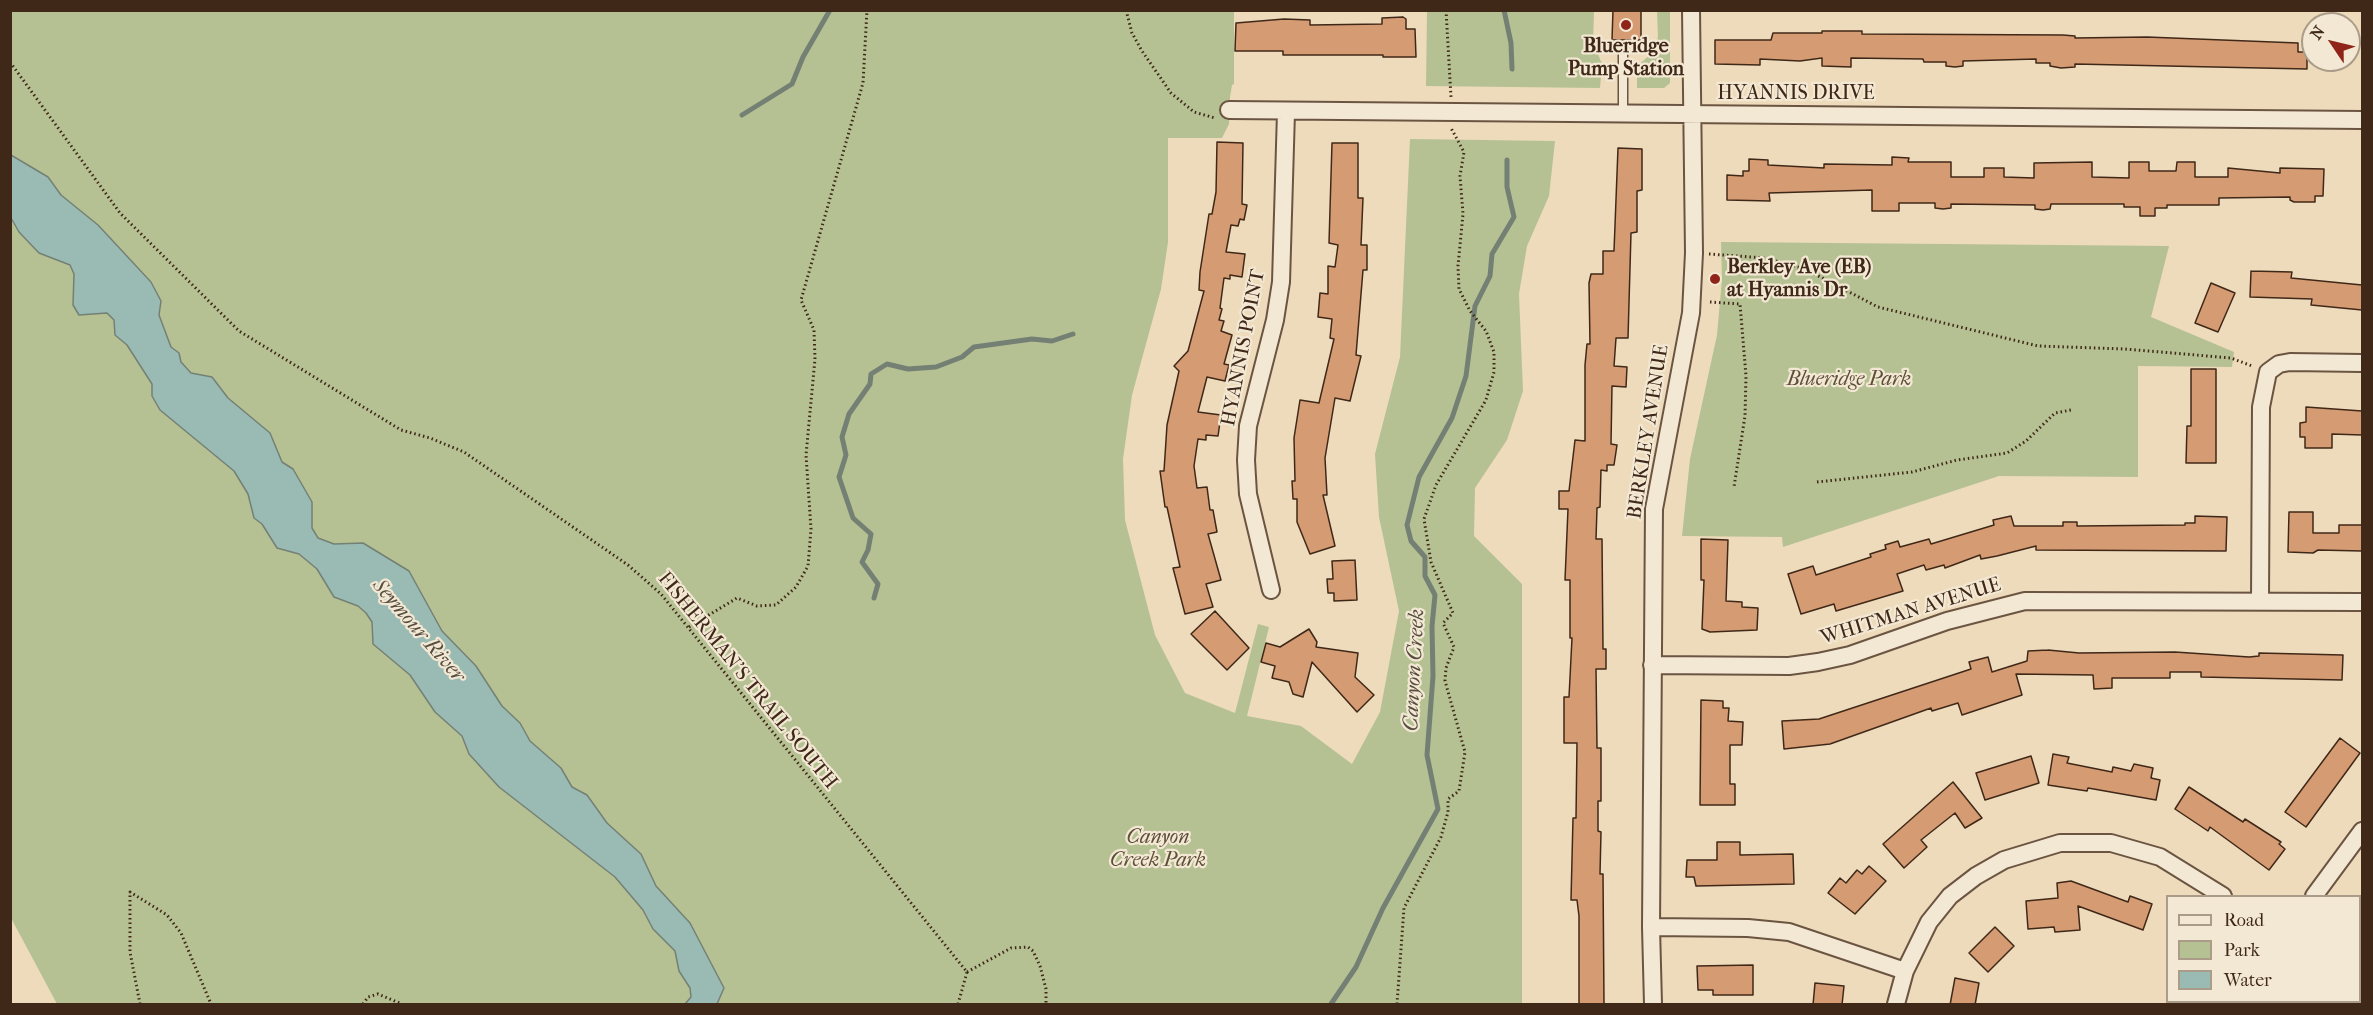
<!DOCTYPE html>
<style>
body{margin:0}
#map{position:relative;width:2373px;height:1015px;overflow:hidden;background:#eddbbb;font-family:"IM FELL French Canon",serif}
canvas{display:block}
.frame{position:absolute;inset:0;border:12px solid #402819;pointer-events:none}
.legend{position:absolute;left:2166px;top:895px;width:195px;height:108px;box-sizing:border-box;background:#f3e8d3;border:2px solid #ab9b89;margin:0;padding:8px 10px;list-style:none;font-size:18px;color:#402819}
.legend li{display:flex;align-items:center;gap:12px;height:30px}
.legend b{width:30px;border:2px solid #ab9b89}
.north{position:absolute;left:2301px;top:12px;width:60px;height:60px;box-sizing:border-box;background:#f3e8d3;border:2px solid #ab9b89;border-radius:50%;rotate:305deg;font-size:16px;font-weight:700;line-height:24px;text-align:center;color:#402819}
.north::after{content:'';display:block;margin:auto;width:21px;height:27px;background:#8f2418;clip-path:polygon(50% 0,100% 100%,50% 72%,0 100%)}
</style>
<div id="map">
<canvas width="2373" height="1015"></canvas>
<div class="frame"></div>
<ul class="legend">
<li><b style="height:8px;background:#f3e8d3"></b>Road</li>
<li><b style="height:16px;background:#b5c193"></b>Park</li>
<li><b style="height:16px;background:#99bbb3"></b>Water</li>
</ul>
<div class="north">N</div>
</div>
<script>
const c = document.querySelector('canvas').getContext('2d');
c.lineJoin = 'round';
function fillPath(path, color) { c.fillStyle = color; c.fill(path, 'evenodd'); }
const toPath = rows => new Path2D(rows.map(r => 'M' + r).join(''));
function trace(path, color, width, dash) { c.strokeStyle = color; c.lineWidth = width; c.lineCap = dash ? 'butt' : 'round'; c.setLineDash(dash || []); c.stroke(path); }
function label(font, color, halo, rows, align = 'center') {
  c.font = font + ' "IM FELL French Canon",serif'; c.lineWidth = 4.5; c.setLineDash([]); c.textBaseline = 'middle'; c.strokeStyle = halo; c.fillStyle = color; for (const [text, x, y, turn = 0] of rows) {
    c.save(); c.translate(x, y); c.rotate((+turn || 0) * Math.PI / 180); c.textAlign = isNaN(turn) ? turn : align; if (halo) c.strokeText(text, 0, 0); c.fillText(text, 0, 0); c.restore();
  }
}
fillPath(toPath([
 [10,11,1234,11,1234,84,1232,85,1230,97,1229,124,1222,138,1168,138,1168,242,1161,289,1132,395,1123,459,1125,520,1155,635,1185,693,1235,713,1258,624,1269,627,1247,716,1301,726,1352,764,1380,712,1399,611,1379,517,1375,454,1400,357,1410,139,1555,141,1549,196,1527,246,1519,294,1523,391,1507,440,1475,488,1474,536,1522,584,1522,1004,717,1004,724,988,690,923,656,886,641,854,607,823,587,795,572,787,561,768,530,741,520,723,502,706,476,666,442,631,409,571,363,543,334,544,318,538,312,528,312,502,293,470,282,462,270,433,228,398,212,377,191,374,181,362,179,353,171,347,159,315,161,301,151,281,98,225,61,195,48,177,11,154],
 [1427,11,1594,11,1593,42,1602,64,1600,88,1426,86],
 [1657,11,1670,11,1670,83,1664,88,1637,88,1637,66,1651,54,1658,37],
 [10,218,19,232,39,253,70,265,74,274,73,305,108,313,114,320,115,335,127,345,152,384,152,396,160,410,234,471,248,494,254,518,262,524,277,548,299,554,317,569,334,597,358,606,366,613,372,622,373,644,410,675,435,712,462,736,469,754,499,787,615,877,643,910,653,929,675,951,679,971,690,988,691,997,685,1004,57,1004,11,918],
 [1721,242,2169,246,2151,317,2234,352,2232,367,2138,366,2138,477,1999,476,1783,547,1782,537,1682,536,1690,459,1717,335,1722,279]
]), '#b5c193');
const water = toPath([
 [11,155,48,177,61,195,98,225,151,282,161,301,159,315,171,347,179,353,181,362,191,373,212,377,228,398,270,433,282,462,293,469,312,502,312,528,318,538,334,544,363,543,409,571,442,631,476,666,502,706,520,723,530,741,561,768,572,787,587,795,607,823,641,854,656,886,690,923,724,988,717,1004,685,1004,691,997,690,988,679,971,675,951,653,929,643,910,615,877,499,787,469,754,462,736,435,712,410,675,373,644,372,622,366,613,358,606,334,597,317,569,299,554,277,548,262,524,254,518,248,494,234,471,160,410,152,396,152,384,127,345,115,335,114,320,107,313,79,315,73,305,74,274,70,265,39,253,19,232,11,218,11,155]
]);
fillPath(water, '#99bbb3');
trace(water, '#758075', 1.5);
trace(toPath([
 [1504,10,1511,43,1512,69],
 [742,115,792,84,803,57,830,10],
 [874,598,878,584,862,562,868,550,871,534,853,518,839,477,846,455,842,437,849,414,870,384,871,374,887,364,908,369,936,367,962,357,974,347,1032,339,1052,341,1073,334],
 [1331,1004,1356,967,1383,908,1438,809,1427,755,1433,676,1432,626,1435,595,1425,576,1425,557,1411,541,1407,525,1419,477,1452,418,1466,376,1475,306,1490,276,1492,254,1514,217,1507,187,1507,160]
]), '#758075', 5);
const building = toPath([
 [1613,10,1641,10,1641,40,1612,40,1613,10],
 [1403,17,1406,19,1406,29,1415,29,1416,57,1383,57,1383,55,1283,55,1283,51,1235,51,1236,23,1284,19,1310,20,1310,25,1382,24,1382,18,1403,17],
 [1822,31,1862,31,1862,34,2063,35,2075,36,2075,38,2147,37,2298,43,2298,52,2307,52,2307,69,2075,64,2075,67,2061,68,2050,66,2050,63,2036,63,2036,59,1963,61,1963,66,1955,67,1946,66,1946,62,1924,62,1923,59,1851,58,1851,67,1822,66,1822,58,1800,61,1760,59,1760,65,1715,64,1715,40,1771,40,1773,33,1822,33,1822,31],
 [1217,142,1243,143,1242,204,1247,205,1244,220,1240,219,1238,226,1231,225,1226,252,1245,254,1242,277,1230,275,1230,279,1224,278,1220,308,1222,309,1219,320,1224,321,1221,331,1232,335,1224,364,1229,365,1225,381,1207,377,1198,412,1221,415,1218,436,1206,435,1206,440,1198,439,1194,466,1197,488,1207,487,1210,510,1213,510,1217,532,1208,534,1221,580,1206,584,1213,607,1185,614,1173,568,1180,567,1167,507,1165,507,1160,471,1164,471,1167,425,1179,371,1174,366,1188,351,1204,291,1199,290,1200,272,1209,214,1212,214,1216,192,1217,142],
 [1332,143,1358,143,1358,198,1363,198,1361,245,1367,245,1367,270,1363,270,1356,355,1361,356,1350,401,1335,398,1325,458,1327,495,1323,495,1335,546,1310,554,1297,522,1297,499,1293,499,1292,481,1295,481,1294,438,1300,400,1319,403,1334,339,1330,338,1332,319,1318,317,1320,293,1328,294,1328,266,1335,267,1338,245,1329,243,1332,143],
 [1618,148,1642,149,1642,190,1637,191,1637,232,1631,233,1628,338,1616,338,1614,366,1627,367,1626,387,1612,386,1611,444,1617,445,1614,465,1607,465,1607,471,1601,470,1600,507,1597,508,1596,539,1602,539,1603,649,1606,649,1606,669,1596,669,1597,748,1601,748,1601,801,1598,801,1598,831,1601,832,1600,874,1603,874,1604,1005,1579,1005,1579,916,1577,900,1571,900,1573,818,1576,818,1577,743,1564,743,1564,697,1569,697,1572,638,1570,638,1570,580,1565,580,1568,509,1559,509,1559,491,1569,491,1575,440,1585,441,1585,365,1587,344,1590,344,1589,283,1591,274,1603,274,1603,251,1614,251,1618,148],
 [1892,157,1909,158,1908,162,1951,162,1951,177,1984,177,1984,168,2004,168,2004,177,2034,178,2034,163,2092,162,2092,177,2129,178,2129,162,2149,162,2149,171,2176,171,2177,162,2195,162,2195,177,2228,177,2228,168,2280,173,2280,168,2324,169,2323,196,2315,196,2315,202,2294,202,2290,200,2290,197,2219,198,2219,205,2167,205,2167,208,2155,208,2155,216,2140,216,2140,207,2124,207,2124,204,2051,204,2050,209,2043,210,2035,209,2035,205,1951,204,1951,208,1943,209,1935,208,1935,203,1899,203,1899,211,1872,211,1872,190,1769,193,1770,201,1727,200,1727,175,1743,176,1743,171,1749,171,1749,159,1768,160,1768,165,1824,168,1824,164,1892,165,1892,157],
 [2251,271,2292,272,2291,278,2362,285,2362,310,2311,305,2312,299,2250,297,2251,271],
 [2211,283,2235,293,2218,332,2195,323,2211,283],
 [2191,369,2216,369,2216,463,2186,463,2187,426,2191,426,2191,369],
 [2306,407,2362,411,2362,435,2332,434,2332,448,2305,448,2305,437,2300,437,2300,423,2306,422,2306,407],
 [2289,512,2313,512,2313,533,2339,533,2339,525,2362,525,2362,551,2318,550,2313,553,2288,552,2289,512],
 [2011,516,2014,526,2063,526,2063,522,2077,522,2077,526,2185,525,2185,523,2195,523,2195,516,2227,517,2226,551,2036,550,2036,546,1997,556,1981,559,1980,555,1945,568,1944,565,1926,570,1924,565,1897,574,1903,591,1836,611,1834,604,1801,614,1788,574,1813,566,1816,575,1871,557,1870,554,1886,549,1885,545,1898,541,1900,547,1929,539,1931,544,1994,525,1993,520,2011,516],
 [1701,539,1728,540,1726,601,1742,602,1742,607,1758,608,1757,630,1710,632,1702,629,1704,580,1701,580,1701,539],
 [1355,560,1357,600,1334,601,1334,593,1328,593,1327,579,1333,579,1332,561,1355,560],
 [1215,611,1249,648,1227,670,1191,634,1215,611],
 [1309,629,1317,642,1316,647,1358,653,1355,677,1374,695,1357,712,1312,662,1303,697,1293,694,1289,682,1272,678,1275,666,1261,662,1266,643,1280,647,1309,629],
 [2048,650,2079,653,2175,652,2249,657,2259,656,2259,653,2343,655,2342,680,2201,677,2201,672,2170,672,2170,678,2112,678,2112,688,2094,689,2093,675,2016,674,2022,695,1962,715,1958,703,1932,711,1931,708,1830,744,1784,749,1782,721,1819,719,1971,669,1969,662,1988,657,1992,672,2027,661,2028,651,2048,650],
 [1701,700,1723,701,1723,708,1729,708,1728,721,1743,722,1742,745,1730,745,1730,784,1735,784,1735,805,1700,805,1701,700],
 [2340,738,2360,753,2306,827,2285,812,2340,738],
 [2053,754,2069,757,2067,763,2112,772,2113,767,2131,771,2134,764,2153,768,2151,778,2160,780,2156,800,2088,788,2087,791,2048,785,2053,754],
 [2031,756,2039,783,1985,800,1976,773,2031,756],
 [1953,782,1982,818,1965,828,1955,813,1921,840,1927,847,1904,868,1883,844,1953,782],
 [2189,787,2243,822,2245,819,2281,842,2279,844,2285,849,2269,870,2210,827,2208,831,2175,809,2189,787],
 [1717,842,1740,842,1740,855,1793,854,1794,884,1696,886,1694,877,1686,877,1687,860,1717,860,1717,842],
 [1869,866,1886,881,1855,914,1828,893,1840,878,1846,883,1857,870,1862,874,1869,866],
 [2071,881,2128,902,2130,896,2152,904,2143,930,2078,906,2080,930,2055,932,2054,927,2028,929,2026,901,2058,898,2057,883,2071,881],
 [1995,927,2014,946,1988,972,1969,953,1995,927],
 [1753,965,1753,995,1713,995,1713,990,1698,990,1697,966,1753,965],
 [1955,978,1979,983,1975,1005,1950,1005,1955,978],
 [1815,983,1844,986,1842,1005,1813,1005,1815,983]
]);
fillPath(building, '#d59b73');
trace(building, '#402819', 1.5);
const lane = toPath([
 [1623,47,1623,114]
]);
const street = toPath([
 [1229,110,2362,120],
 [1271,590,1248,494,1246,460,1248,426,1275,320,1281,282,1286,112],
 [2260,601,2261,407,2268,372,2279,364,2290,362,2362,363],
 [1652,665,1789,666,1818,662,1850,655,1947,621,2025,601,2362,602],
 [2314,896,2362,831],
 [1651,927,1748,928,1789,932,1905,971],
 [2360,992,2362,994],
 [1653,1004,1651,927,1654,509,1691,313,1694,253,1691,10],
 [1896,1004,1905,971,1929,922,1950,896,1976,876,2004,860,2060,843,2111,843,2160,857,2223,896],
 [2235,1004,2237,1002]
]);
trace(lane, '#6b5542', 11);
trace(street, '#6b5542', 20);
trace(toPath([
 [1126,10,1132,33,1142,51,1171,93,1194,112,1215,118],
 [1446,10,1451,97],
 [10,62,120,213,239,331,401,430,430,438,464,452,628,565,661,594,967,972],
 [1709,254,1765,258,1805,269,1878,307,2038,346,2125,349,2231,358,2252,366],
 [1710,302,1740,304,1746,376,1745,416,1734,487],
 [1817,482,1912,472,1957,460,2007,453,2026,441,2055,413,2071,410],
 [689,627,737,598,757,606,776,605,796,587,808,566,811,529,806,455,815,359,814,330,801,300,863,83,867,10],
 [967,972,1011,948,1028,947,1033,951,1040,966,1046,989,1046,1004],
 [140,1004,130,952,130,892,167,915,181,933,211,1004],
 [363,1004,368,997,378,994,402,1004],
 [958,1004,967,972],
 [1397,1004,1404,908,1441,837,1448,812,1448,799,1459,791,1465,752,1445,681,1446,668,1454,647,1443,623,1453,613,1431,562,1424,519,1436,485,1486,400,1494,372,1494,352,1486,331,1470,311,1459,289,1458,266,1463,214,1460,176,1464,152,1451,128]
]), '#402819', 3, [1.5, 3]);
trace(lane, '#f3e8d3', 8);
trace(street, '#f3e8d3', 16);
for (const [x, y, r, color] of [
 [1626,25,6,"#8f2418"],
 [1715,279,6,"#8f2418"]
]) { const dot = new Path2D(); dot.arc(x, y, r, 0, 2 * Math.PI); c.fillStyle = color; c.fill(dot); trace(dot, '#f3e8d3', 2); }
label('bold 20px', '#402819', '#f3e8d3', [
 ["Blueridge",1626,47],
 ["Pump Station",1626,70],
 ["Berkley Ave (EB)",1727,268,"left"],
 ["at Hyannis Dr",1727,291,"left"]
]);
label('20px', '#402819', '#f3e8d3', [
 ["HYANNIS DRIVE",1796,94],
 ["HYANNIS POINT",1244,348,-79],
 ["BERKLEY AVENUE",1649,432,-81],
 ["WHITMAN AVENUE",1911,612,-17],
 ["FISHERMAN'S TRAIL SOUTH",747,681,51]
]);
label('italic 20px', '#5d4e38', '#f3e8d3', [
 ["Blueridge Park",1849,380],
 ["Canyon",1158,838],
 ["Creek Park",1158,861]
]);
label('italic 21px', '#564d40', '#f3e8d3', [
 ["Seymour River",418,631,49],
 ["Canyon Creek",1415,670,-87]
]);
</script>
